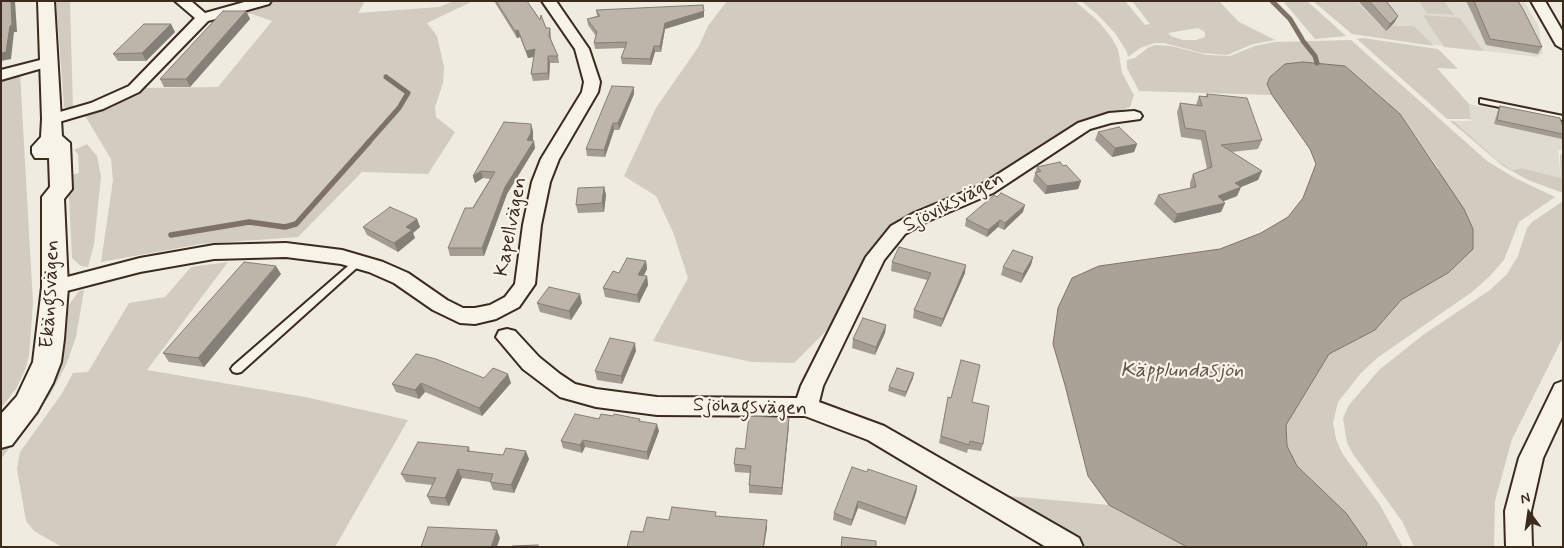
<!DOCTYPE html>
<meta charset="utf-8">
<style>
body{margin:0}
#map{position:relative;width:1564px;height:548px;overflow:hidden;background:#efebe0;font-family:Mynerve,sans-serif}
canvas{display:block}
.frame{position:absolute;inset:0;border:2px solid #3b2a1e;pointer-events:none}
.north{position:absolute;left:1504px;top:488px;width:50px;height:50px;-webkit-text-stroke:4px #f7f3e8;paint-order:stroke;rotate:346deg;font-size:14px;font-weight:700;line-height:20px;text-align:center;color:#3b2a1e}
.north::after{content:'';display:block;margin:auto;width:18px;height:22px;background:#3b2a1e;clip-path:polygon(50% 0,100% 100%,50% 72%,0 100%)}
</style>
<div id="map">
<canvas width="1564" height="548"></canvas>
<div class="frame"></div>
<div class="north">N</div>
</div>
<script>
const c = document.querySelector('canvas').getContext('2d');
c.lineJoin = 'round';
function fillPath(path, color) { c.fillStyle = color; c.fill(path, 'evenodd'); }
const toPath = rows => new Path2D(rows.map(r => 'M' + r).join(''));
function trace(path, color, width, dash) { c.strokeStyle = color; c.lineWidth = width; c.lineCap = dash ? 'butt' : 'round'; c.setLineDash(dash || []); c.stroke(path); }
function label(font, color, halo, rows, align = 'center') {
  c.font = font + ' Mynerve,sans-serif'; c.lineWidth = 4.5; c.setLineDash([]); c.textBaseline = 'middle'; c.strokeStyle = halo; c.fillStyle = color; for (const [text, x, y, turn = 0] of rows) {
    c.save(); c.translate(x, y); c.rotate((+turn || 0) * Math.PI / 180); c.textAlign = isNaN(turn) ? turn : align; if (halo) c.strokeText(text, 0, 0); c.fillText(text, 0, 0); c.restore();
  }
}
fillPath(toPath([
 [1314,1,1524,1,1538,25,1543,53,1537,57,1428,44],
 [1469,104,1557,122,1563,142,1563,150,1558,150,1561,178,1522,168,1512,170,1496,159,1454,121,1471,121]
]), '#e0dbd0');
fillPath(toPath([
 [56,1,70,1,73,109,64,107],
 [272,1,365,1,358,13,439,7,454,1,471,2,427,23,437,36,444,67,443,83,435,107,436,117,455,132,428,174,362,172,298,237,201,244,101,262,113,180,111,159,84,114,118,102,143,88,218,87,272,21,252,14,224,15],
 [727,1,1075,1,1099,22,1111,37,1118,49,1122,73,1134,95,1130,107,1094,119,978,190,906,219,839,318,794,363,752,362,653,341,688,278,673,232,656,196,624,176,656,108,699,46,708,26],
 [1081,1,1125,1,1145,25,1150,24,1132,1,1219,1,1239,22,1275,40,1253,44,1227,55,1202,53,1164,43,1155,43,1140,48,1128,57,1127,52,1115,33,1097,14],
 [1198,28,1205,32,1205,37,1196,40,1183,40,1171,36,1168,33],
 [1283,1,1307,1,1346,36,1315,39],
 [1313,1,1356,1,1380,26,1414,26,1434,46,1352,34],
 [1419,1,1444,1,1454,15,1427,13],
 [1423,15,1460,18,1483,51,1444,47],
 [1363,38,1438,49,1458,69,1437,68,1469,104,1471,119,1447,119,1357,39],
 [1351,40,1487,161,1515,178,1555,197,1519,222,1504,260,1490,276,1472,292,1377,358,1361,373,1338,402,1333,423,1336,439,1342,453,1380,505,1403,547,1366,547,1367,543,1346,513,1297,466,1287,446,1286,425,1329,354,1375,330,1401,300,1448,273,1438,168,1400,114,1345,66,1303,62,1285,64,1270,77,1267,84,1272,95,1139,91,1127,68,1127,60,1135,58,1149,47,1156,45,1171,46,1207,55,1230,56,1255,46,1274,42],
 [20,73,33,303,29,356,25,370,16,389,1,408,1,81],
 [1450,121,1454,121,1496,159,1512,170,1522,168,1561,178,1560,154,1563,155,1563,193,1528,180,1503,166],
 [87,144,97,156,101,176,94,244,88,267,81,266,72,258,68,176,79,173,78,154,74,150],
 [1563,201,1563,337,1512,439,1495,501,1494,547,1414,547,1402,521,1353,454,1347,443,1343,418,1349,405,1379,370,1423,335,1490,290,1507,274,1518,256,1527,228,1532,222],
 [228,262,147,370,305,397,408,420,335,547,62,547,34,531,26,521,17,469,20,452,61,395,73,373,88,372,129,303,165,297,191,267],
 [84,290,76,337,66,365,50,395,1,459,1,447,56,368,66,335,69,305,79,291],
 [986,494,1109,505,1187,547,1081,547]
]), '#d1cbc0');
const water = toPath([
 [1303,62,1345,66,1400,114,1464,209,1473,229,1473,249,1448,273,1401,300,1375,330,1329,354,1286,425,1287,446,1297,466,1346,513,1367,543,1366,547,1187,547,1109,505,1088,476,1065,385,1053,344,1058,308,1072,278,1099,266,1220,249,1261,233,1288,217,1303,198,1316,164,1310,149,1272,95,1267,84,1270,77,1285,64,1303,62]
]);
fillPath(water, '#aaa296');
trace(water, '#7e7266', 1);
trace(toPath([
 [1272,1,1290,19,1302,39],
 [1303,41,1315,56,1317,63],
 [367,144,399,108,408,93,386,77]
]), '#7e7266', 5);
trace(toPath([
 [171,235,249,222,285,227,296,224,369,142]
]), '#7e7266', 5.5);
const service = toPath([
 [1480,99,1563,116,1563,120,1480,103,1480,99],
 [358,259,363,262,361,264,241,372,237,373,233,372,231,369,233,366,355,260,358,259]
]);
const minor = toPath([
 [175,1,191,1,205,13,248,1,271,1,269,4,208,21,139,92,103,109,52,124,46,122,44,119,46,116,91,103,129,86,195,18,175,1],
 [542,1,556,1,589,49,600,82,598,92,559,159,550,182,541,225,535,284,519,307,496,319,475,324,460,323,433,310,394,283,369,272,341,264,286,257,214,259,140,272,55,294,48,292,45,287,48,282,140,258,214,245,286,243,342,250,383,262,408,273,447,300,463,308,475,308,490,305,505,297,515,284,523,225,532,182,541,159,582,92,584,82,575,49,542,1],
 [1531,1,1545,1,1563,32,1563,49,1556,45,1531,1],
 [48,58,53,59,55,62,53,65,1,80,1,70,48,58],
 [1134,111,1140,113,1142,116,1140,119,1111,123,1090,129,993,193,928,221,905,234,884,260,823,386,819,402,884,426,1079,538,1083,547,1046,547,868,440,805,416,657,415,596,407,560,397,523,369,496,337,499,331,507,329,515,331,539,357,560,374,575,384,596,389,657,397,797,398,801,386,866,257,891,226,914,213,981,185,1078,123,1109,113,1134,111],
 [1563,381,1563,415,1543,458,1531,511,1532,547,1506,547,1505,511,1519,458,1555,384,1563,381]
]);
const tertiary = toPath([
 [38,1,54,1,62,136,70,143,72,189,64,199,68,287,64,339,61,362,53,383,37,412,12,445,1,448,1,414,17,396,33,362,42,287,42,197,50,187,49,158,35,158,32,153,32,147,41,137,42,119,38,1]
]);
trace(service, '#3b2a1e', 4);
trace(minor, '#3b2a1e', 4);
trace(tertiary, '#3b2a1e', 4);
fillPath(service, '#f7f3e8');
fillPath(minor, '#f7f3e8');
fillPath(tertiary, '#f7f3e8');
fillPath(toPath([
 [494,1,527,1,546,28,550,28,551,35,551,39,558,56,559,63,550,63,549,80,533,81,531,74,534,57,528,58,520,37,517,38],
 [1358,1,1386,1,1398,16,1394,23,1386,31],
 [1466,1,1518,1,1542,47,1538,54,1486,45,1472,13],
 [596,10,704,17,665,29,661,52,655,52,651,65,622,64,621,58,625,48,595,49,594,43,596,36,588,25,587,19,597,16],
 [246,11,250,19,190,87,164,87,160,79],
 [175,32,146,61,118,61,113,54],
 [634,87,634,94,619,130,614,130,605,157,587,156,586,149],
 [1207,94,1262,140,1258,149,1232,152,1262,171,1258,180,1241,187,1237,196,1223,201,1225,203,1221,212,1174,223,1154,204,1158,195,1190,188,1190,183,1193,174,1207,169,1201,140,1181,137,1177,112,1180,103,1196,105,1199,96,1206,96],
 [1500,106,1563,127,1563,138,1562,139,1494,124,1498,110],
 [533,131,533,141,535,148,507,194,484,256,450,256,448,248,490,179,483,178,475,183,473,176],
 [1098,132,1137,144,1134,152,1112,157,1095,140],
 [1063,166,1081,181,1078,189,1045,194,1033,181,1037,167],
 [604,187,606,195,604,212,578,213,576,205],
 [1023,212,1004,230,998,227,987,237,965,226,966,219],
 [417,219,420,227,413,233,415,238,398,252,367,235,363,227],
 [1033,257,1031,265,1021,283,1001,275,1003,267],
 [646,261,647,269,643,276,647,276,648,285,639,303,605,297,603,288,619,273],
 [892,262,965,273,941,327,913,318,914,310,927,280,891,271],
 [281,274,204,367,169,362,163,353],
 [537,303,582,303,571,320,540,312],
 [886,325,885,333,875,355,852,348,853,339],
 [636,351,622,384,597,380,595,371],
 [484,378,511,383,482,416,425,392,419,399,396,392,392,384],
 [913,378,905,397,888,391,889,387],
 [948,397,972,402,983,444,981,451,968,449,967,453,939,443],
 [613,416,640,419,640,421,659,431,648,460,585,447,582,453,563,448,561,441,599,419],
 [789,425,782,495,749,493,749,485,750,473,735,472,734,464,745,449],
 [469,447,470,451,529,459,514,493,493,490,490,482,462,478,449,506,431,504,427,496,432,485,406,482,401,474],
 [867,472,917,486,916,493,905,525,858,508,851,526,833,520,834,513]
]), '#a39c92');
fillPath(toPath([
 [11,1,15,1,17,32,14,32,11,59,1,61,1,53],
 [246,11,250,19,190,87,186,79],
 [704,11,704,17,665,29,661,52,660,46,665,23],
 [1398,16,1394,23,1386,31,1390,24],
 [171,24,175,32,146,61,142,53],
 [518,30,520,37,517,38,515,31],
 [654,46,655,52,651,65,650,59],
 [535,49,537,56,528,58,526,51],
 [548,56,550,63,549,80,548,73],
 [634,87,634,94,619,130,618,123],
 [613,123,614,130,605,157,604,150],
 [531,124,533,131,533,140,529,148,527,140],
 [534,141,535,148,507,194,484,256,482,248,505,187],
 [1137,144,1134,152,1112,157,1115,148],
 [481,171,483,178,475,183,473,176],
 [1262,171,1258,180,1241,187,1237,196,1214,205,1218,196,1235,183],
 [1081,181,1078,189,1045,194,1047,186],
 [604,187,606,195,604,212,602,203],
 [1225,203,1221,212,1174,223,1177,214],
 [1025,205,1023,212,1004,230,1005,223],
 [417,219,420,227,413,233,415,238,398,252,394,243,406,227],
 [1000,220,998,227,987,237,988,230],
 [1033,257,1031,265,1021,283,1023,274],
 [646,261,647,269,640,283,638,275],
 [966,265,965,273,941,327,943,319],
 [276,266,281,274,204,367,198,358],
 [647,276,648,285,639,303,637,295],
 [580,294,582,303,571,320,569,311],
 [886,325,885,333,875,355,876,347],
 [635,343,636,351,622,384,621,376],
 [914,373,913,378,905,397,906,392],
 [508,374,511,383,482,416,479,408],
 [421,383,425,392,419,399,415,390],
 [789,418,789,425,782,495,782,488],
 [657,424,659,431,648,460,647,452],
 [583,440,585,447,582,453,580,445],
 [526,451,529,459,514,493,511,485],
 [458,469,462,478,449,506,445,498],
 [917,486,916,493,905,525,906,518],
 [858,501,858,508,851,526,852,520],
 [767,520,767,528,764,547,763,547],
 [497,530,500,538,497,547,491,547]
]), '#847f77');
const building = toPath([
 [1,1,11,1,12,25,10,26,6,52,1,53,1,1],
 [496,1,527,1,540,20,541,15,546,28,550,28,549,36,558,56,548,56,548,73,531,74,535,49,526,51,518,30,515,31,496,1],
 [1369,1,1386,1,1398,16,1390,24,1369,1],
 [1474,1,1518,1,1524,11,1542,47,1490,39,1474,1],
 [703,5,704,11,665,23,660,46,654,46,650,59,621,58,627,42,594,43,597,32,587,19,600,16,596,10,703,5],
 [223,11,246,11,186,79,160,79,223,11],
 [144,24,171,24,142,53,113,54,144,24],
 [612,86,634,87,618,123,613,123,604,150,586,149,612,86],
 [1207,94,1247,98,1262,140,1221,145,1262,171,1235,183,1241,187,1218,196,1225,203,1177,214,1158,195,1196,187,1193,174,1212,167,1205,131,1185,128,1180,103,1202,106,1199,96,1208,97,1207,94],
 [1500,106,1560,118,1563,127,1563,134,1497,120,1500,106],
 [504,122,531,124,531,133,527,140,534,141,505,187,482,248,448,248,465,208,473,208,495,172,481,171,473,176,504,122],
 [1119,127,1137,144,1115,148,1098,132,1119,127],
 [1060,162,1063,166,1066,165,1081,181,1047,186,1035,173,1041,171,1037,167,1060,162],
 [604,187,602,203,576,205,578,188,604,187],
 [1001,193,1025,205,1005,223,1000,220,988,230,966,219,994,195,997,197,1001,193],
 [390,207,417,219,406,227,412,230,394,243,363,227,390,207],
 [899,247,966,265,943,319,914,310,931,273,892,262,899,247],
 [1013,250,1033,257,1023,274,1003,267,1013,250],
 [627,258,646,261,638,275,647,276,637,295,603,288,613,271,619,273,627,258],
 [244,262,276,266,198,358,163,353,244,262],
 [549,287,580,294,569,311,537,303,549,287],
 [863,318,886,325,876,347,853,339,863,318],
 [610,338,635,343,621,376,595,371,610,338],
 [416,354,436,359,484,378,493,368,508,374,479,408,421,383,415,390,392,384,416,354],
 [961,360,980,365,972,402,989,406,983,444,970,441,969,445,941,436,948,397,951,398,961,360],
 [897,368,914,373,906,392,889,387,897,368],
 [575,414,599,419,601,414,613,416,614,414,640,419,639,421,657,424,647,452,583,440,580,445,561,441,575,414],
 [749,416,789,418,782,488,749,485,751,466,734,464,736,448,745,449,749,416],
 [418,442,469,447,467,451,503,455,506,448,526,451,511,485,490,482,493,474,458,469,445,498,427,496,436,478,401,474,418,442],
 [852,467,867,472,868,469,917,486,906,518,858,501,852,520,834,513,852,467],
 [672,507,716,512,715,516,767,520,763,547,627,547,631,531,643,532,647,517,669,520,672,507],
 [428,527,497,530,491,547,421,547,428,527],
 [842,537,876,541,876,547,841,547,842,537],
 [538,545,537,547,512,547,512,546,538,545]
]);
fillPath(building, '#bdb5aa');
trace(building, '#847f77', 1);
label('20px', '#3b2a1e', '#f7f3e8', [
 ["Sjöviksvägen",954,203,-27],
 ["Kapellvägen",512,227,-79],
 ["Ekängsvägen",51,294,-87],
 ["Sjöhagsvägen",750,408,2]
]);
label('italic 21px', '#625448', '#f7f3e8', [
 ["Käpplundasjön",1182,372]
]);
</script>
